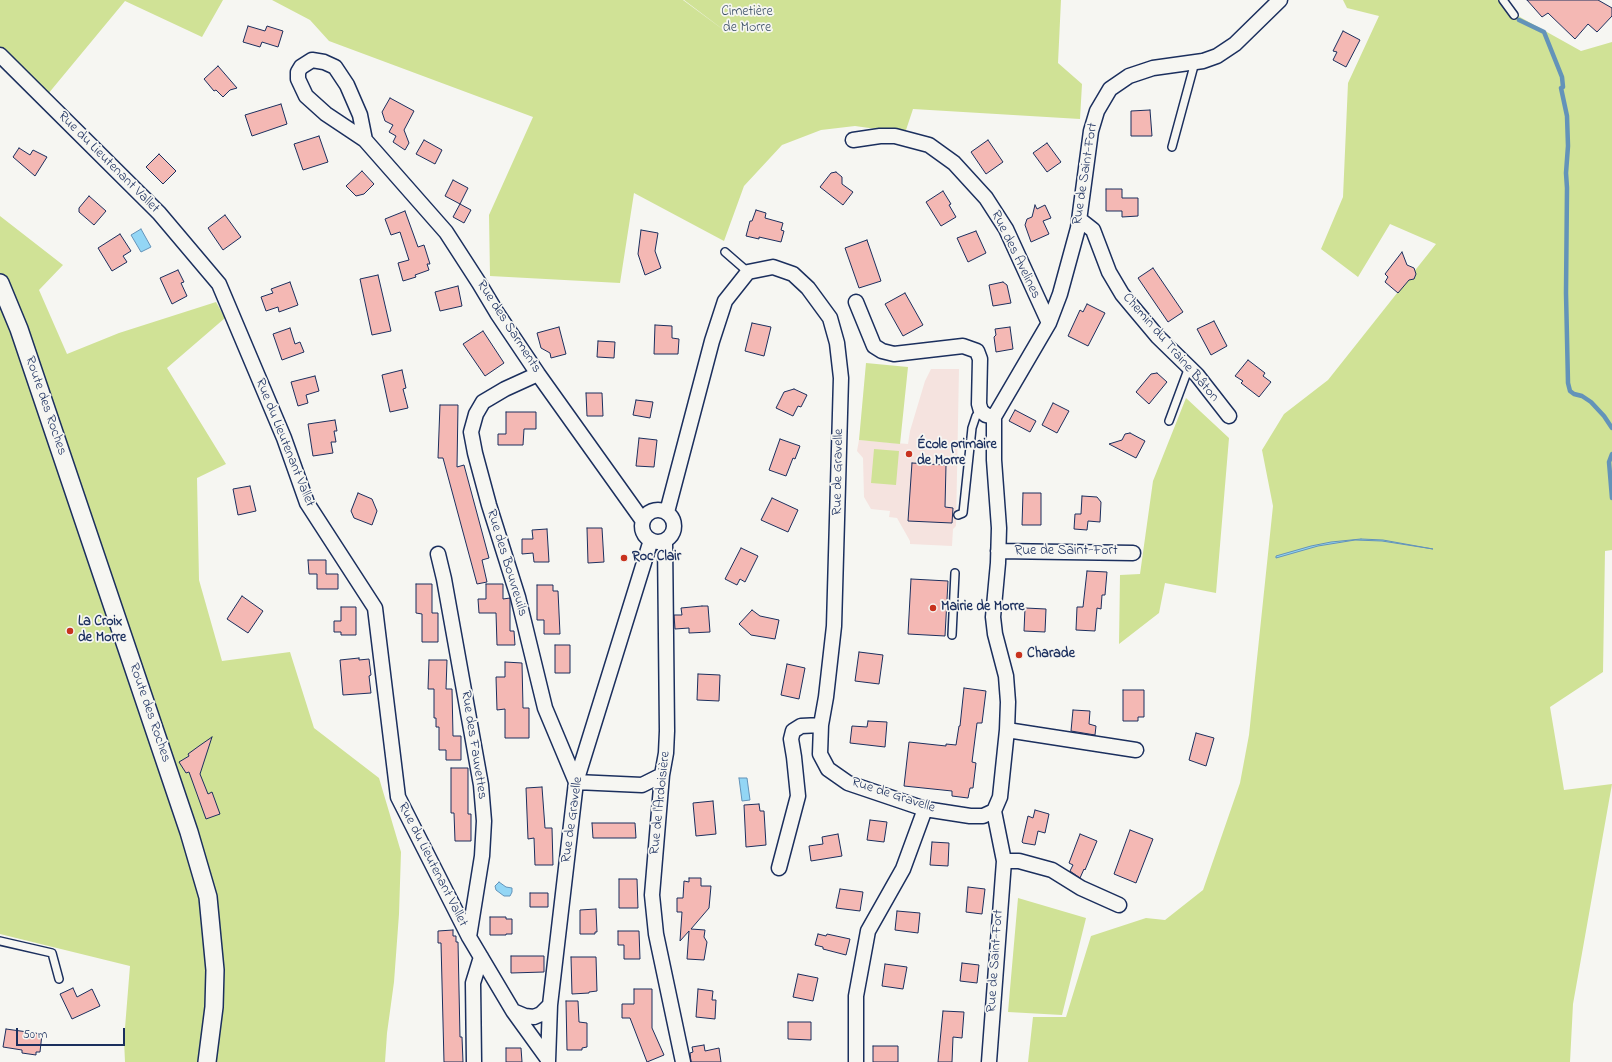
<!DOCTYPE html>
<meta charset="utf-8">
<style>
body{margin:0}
#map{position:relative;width:1612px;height:1062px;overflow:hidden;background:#f6f6f2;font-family:"Indie Flower",sans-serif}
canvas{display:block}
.scale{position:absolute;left:16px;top:1028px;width:109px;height:18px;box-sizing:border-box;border:2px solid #1b2f5e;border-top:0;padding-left:5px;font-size:12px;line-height:14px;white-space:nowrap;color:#1b2f5e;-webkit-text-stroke:3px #f6f6f2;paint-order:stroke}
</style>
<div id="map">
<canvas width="1612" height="1062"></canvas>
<div class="scale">50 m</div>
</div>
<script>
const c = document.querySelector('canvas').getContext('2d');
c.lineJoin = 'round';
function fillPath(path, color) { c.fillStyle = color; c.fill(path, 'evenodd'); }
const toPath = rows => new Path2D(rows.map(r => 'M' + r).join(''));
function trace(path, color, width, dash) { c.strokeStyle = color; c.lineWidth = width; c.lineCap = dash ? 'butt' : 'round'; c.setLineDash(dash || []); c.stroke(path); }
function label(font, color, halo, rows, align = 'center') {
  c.font = font + ' "Indie Flower",sans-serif'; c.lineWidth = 3.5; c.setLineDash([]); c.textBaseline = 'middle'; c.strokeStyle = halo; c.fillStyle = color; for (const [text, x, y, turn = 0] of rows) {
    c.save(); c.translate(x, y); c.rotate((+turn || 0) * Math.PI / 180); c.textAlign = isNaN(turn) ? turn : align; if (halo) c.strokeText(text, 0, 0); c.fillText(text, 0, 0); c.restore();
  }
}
fillPath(toPath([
 [931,369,959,369,956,526,953,529,952,546,910,544,910,541,897,518,889,517,890,511,871,509,864,497,863,458,857,451,859,440,908,444,910,431,925,381]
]), '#f5e3df');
fillPath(toPath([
 [0,0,223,0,202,37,125,1,48,94,0,50],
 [272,0,683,0,729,34,684,0,1061,0,1058,63,1082,84,1080,119,913,109,905,133,855,126,821,130,782,145,744,186,724,241,634,193,620,283,490,276,489,215,533,117,329,41,310,20],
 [1343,0,1503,0,1520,17,1581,51,1612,42,1612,550,1605,551,1603,672,1550,707,1564,790,1612,784,1573,1004,1570,1062,1028,1062,1033,1017,1066,1017,1091,936,1146,918,1165,920,1203,890,1240,783,1249,735,1273,506,1262,450,1284,414,1328,380,1436,244,1390,224,1358,277,1321,249,1343,197,1348,83,1379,16,1347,8],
 [0,216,63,265,39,290,67,354,119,333,216,302,225,318,167,368,226,464,197,478,199,580,222,661,290,652,314,728,379,778,401,852,399,914,394,982,387,1033,385,1062,125,1062,124,1040,130,966,0,934],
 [866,363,908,367,900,444,859,440],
 [1186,398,1229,438,1216,593,1165,583,1159,613,1119,644,1120,575,1140,574,1153,481],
 [874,449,899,451,896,485,871,483],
 [1018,898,1086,918,1062,1015,1008,1012]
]), '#d0e296');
const water = toPath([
 [141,229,151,247,141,252,131,235,141,229],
 [1361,539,1383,540,1433,549,1382,541,1355,540,1318,546,1276,558,1276,556,1311,546,1331,542,1361,539],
 [739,778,747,778,750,800,742,801,739,778],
 [499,882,506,887,512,888,512,892,510,896,504,896,496,890,495,886,499,882]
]);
fillPath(water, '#93d6f5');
trace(water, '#6393b9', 1);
trace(toPath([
 [1519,20,1544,32,1562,77,1563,87,1561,88,1567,116,1568,146,1566,173,1567,188,1566,293,1568,383,1570,391,1574,394,1582,396,1591,402,1604,416,1612,428],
 [1612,454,1609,462,1612,498]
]), '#6393b9', 4.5);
const building = toPath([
 [1527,0,1598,0,1612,8,1612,16,1597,32,1588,24,1575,39,1548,13,1542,17,1527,0],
 [248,26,265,31,267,26,283,31,278,47,262,42,260,47,243,42,248,26],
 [1343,31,1360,40,1346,67,1333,60,1337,52,1333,51,1343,31],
 [218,66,237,88,230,90,223,97,216,90,214,91,204,79,218,66],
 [390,98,414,111,404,130,409,143,405,150,393,142,396,136,389,132,393,125,385,121,382,112,390,98],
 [281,104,287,124,252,136,245,115,281,104],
 [1150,110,1152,136,1131,136,1131,111,1150,110],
 [319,136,328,162,303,170,294,144,319,136],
 [424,140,442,150,435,164,416,154,424,140],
 [988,140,1003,162,986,174,971,152,988,140],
 [1047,143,1061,162,1047,172,1033,153,1047,143],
 [19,148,30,155,33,150,47,157,35,176,13,157,19,148],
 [159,154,176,171,163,184,146,167,159,154],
 [362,171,374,184,364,194,356,196,346,186,362,171],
 [836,172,842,177,842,184,853,192,843,205,820,187,831,173,836,172],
 [453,180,468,188,460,204,445,196,453,180],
 [1106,189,1122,189,1122,198,1138,198,1138,216,1122,217,1122,211,1106,211,1106,189],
 [943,191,951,204,949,205,956,217,941,226,926,202,943,191],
 [89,196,106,211,94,225,79,212,79,208,89,196],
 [460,204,471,210,464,223,453,217,460,204],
 [1035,205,1037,209,1045,205,1051,218,1043,221,1049,234,1031,242,1025,225,1027,219,1032,217,1035,205],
 [756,210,766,213,765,218,783,223,781,230,784,231,781,242,759,237,759,239,746,236,750,221,752,221,756,210],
 [405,211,418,247,424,245,430,264,427,264,429,270,415,275,416,277,403,281,398,263,409,260,400,232,391,235,385,219,405,211],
 [225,215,241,237,223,250,208,228,225,215],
 [641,230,658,233,655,251,661,268,645,275,638,254,641,230],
 [976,231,986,253,968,262,957,238,976,231],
 [120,234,131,251,123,256,127,262,112,271,98,248,120,234],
 [867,240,881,281,859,288,845,248,867,240],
 [1402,252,1407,265,1414,268,1416,274,1414,279,1409,280,1398,293,1385,282,1388,277,1385,274,1402,252],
 [1153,268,1183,312,1168,322,1138,278,1153,268],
 [178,270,184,282,181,283,187,296,172,304,160,278,178,270],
 [378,275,391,331,372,335,360,279,378,275],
 [290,282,298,305,279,312,278,307,266,311,261,297,273,293,271,289,290,282],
 [1003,282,1007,285,1011,303,993,306,989,285,1003,282],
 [458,286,462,306,440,311,435,292,458,286],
 [905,293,923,325,903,336,885,304,905,293],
 [1087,304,1105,313,1088,346,1068,336,1080,310,1083,312,1087,304],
 [1214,321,1227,346,1211,355,1197,329,1214,321],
 [752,323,771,327,764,356,745,351,752,323],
 [655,325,672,326,672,338,679,339,678,354,654,354,655,325],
 [559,327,566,354,551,358,550,353,541,348,537,333,559,327],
 [1010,327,1013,349,996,352,994,337,996,335,995,329,1010,327],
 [290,328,295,344,300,342,304,352,282,360,273,334,290,328],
 [483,331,504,363,485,376,463,344,483,331],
 [598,341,615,342,614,358,597,357,598,341],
 [1248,360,1265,373,1263,376,1271,382,1259,397,1241,383,1243,381,1235,376,1248,360],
 [402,370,406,388,403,389,408,408,390,412,382,375,402,370],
 [1157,373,1167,382,1149,404,1136,392,1151,374,1157,373],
 [315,376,319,391,306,395,308,403,298,406,291,382,315,376],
 [794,389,807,395,801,407,798,406,793,416,776,408,784,392,794,389],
 [586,393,602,393,603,416,587,416,586,393],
 [636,400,653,402,650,418,633,415,636,400],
 [1053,403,1069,411,1057,433,1042,425,1053,403],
 [440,405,458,405,457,467,464,465,489,558,482,560,487,582,477,584,443,458,438,458,440,405],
 [1015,410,1036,421,1030,432,1009,421,1015,410],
 [506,412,536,412,536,429,524,429,523,445,498,445,498,434,506,434,506,412],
 [335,420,337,431,334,431,336,442,331,442,333,453,313,456,308,424,335,420],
 [1130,433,1145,441,1136,458,1109,444,1122,440,1125,434,1130,433],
 [639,438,657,440,654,467,636,466,639,438],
 [780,439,800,446,795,459,793,458,786,476,769,470,780,439],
 [912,463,946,465,945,507,953,508,952,523,908,521,912,463],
 [250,486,256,511,238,515,233,489,250,486],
 [358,493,372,499,377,511,372,525,354,518,351,511,358,493],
 [1023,493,1041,493,1041,525,1022,525,1023,493],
 [1082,496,1097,497,1101,502,1100,522,1088,521,1087,530,1074,529,1075,514,1081,514,1082,496],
 [772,498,798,510,788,532,761,520,772,498],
 [587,528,602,528,604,562,588,563,587,528],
 [547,529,549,562,534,562,533,553,522,554,522,539,533,539,532,530,547,529],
 [741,548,758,556,745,582,740,579,737,585,725,579,741,548],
 [308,560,326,560,326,574,338,574,338,589,317,589,317,574,309,574,308,560],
 [1087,571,1107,572,1105,595,1102,595,1101,609,1097,608,1095,631,1076,630,1077,607,1083,607,1087,571],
 [911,579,948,581,945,636,908,634,911,579],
 [416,584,432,584,432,613,438,613,438,642,422,642,422,614,416,613,416,584],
 [486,584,503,584,503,599,510,598,510,631,514,631,515,645,497,645,496,613,479,613,478,599,486,599,486,584],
 [537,585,553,585,553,591,558,591,560,634,544,634,544,620,537,620,537,585],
 [242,596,263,611,248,633,227,619,242,596],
 [702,606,708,606,710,632,689,633,689,628,675,629,674,615,682,615,681,608,702,606],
 [341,607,356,607,356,635,341,635,341,632,334,632,334,621,341,621,341,607],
 [1025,608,1046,609,1045,632,1024,631,1025,608],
 [752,610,760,616,779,620,775,639,751,635,739,624,752,610],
 [555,645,570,645,570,673,555,673,555,645],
 [859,652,883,655,879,684,855,681,859,652],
 [359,658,359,660,369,659,371,675,369,676,371,693,343,695,340,660,359,658],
 [429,660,447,660,446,689,452,689,453,736,461,736,461,760,446,760,446,750,439,750,439,727,436,727,436,718,434,718,434,689,428,689,429,660],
 [505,662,522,663,523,708,529,708,529,738,505,738,505,709,497,710,496,677,505,677,505,662],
 [787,664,805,668,799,699,781,695,787,664],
 [698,674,720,675,719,701,697,700,698,674],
 [964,688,986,691,982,723,977,723,972,762,976,763,973,788,970,788,968,798,952,796,952,791,904,786,909,742,946,746,946,744,956,745,959,726,960,726,964,688],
 [1123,690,1144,690,1144,717,1138,717,1138,721,1123,721,1123,690],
 [1073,710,1090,711,1089,724,1096,726,1095,735,1071,731,1073,710],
 [868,721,887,722,885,747,850,743,852,726,867,727,868,721],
 [1196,733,1214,738,1206,766,1189,760,1196,733],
 [212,737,200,774,208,794,212,792,220,814,206,819,189,772,186,773,179,762,189,756,188,754,199,746,212,737],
 [451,768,468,768,468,814,471,814,471,841,455,841,454,813,451,813,451,768],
 [542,787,545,828,552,828,553,865,535,865,534,838,528,839,526,788,542,787],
 [713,801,716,834,696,836,693,803,713,801],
 [759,804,760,811,764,811,766,845,746,847,744,805,759,804],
 [1035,810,1049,814,1045,833,1038,831,1035,845,1023,843,1022,842,1028,816,1033,818,1035,810],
 [870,820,887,822,884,842,867,840,870,820],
 [592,823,635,823,636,838,593,838,592,823],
 [1130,830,1153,839,1136,883,1114,874,1130,830],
 [838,834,842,856,811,861,809,846,823,844,822,837,838,834],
 [1080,834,1097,841,1085,870,1084,869,1080,878,1070,871,1073,865,1069,863,1080,834],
 [932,842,949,843,948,866,930,865,932,842],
 [689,878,701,878,701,886,711,886,709,908,691,929,705,930,704,937,707,942,704,960,687,959,689,931,680,941,682,912,677,912,677,898,683,898,684,881,689,882,689,878],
 [619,879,637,879,638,908,619,908,619,879],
 [968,887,985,889,982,914,966,912,968,887],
 [840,889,863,892,860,911,836,908,840,889],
 [530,893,548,893,548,907,530,907,530,893],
 [596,909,597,932,595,932,595,934,580,934,580,910,596,909],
 [897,911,920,913,918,933,895,930,897,911],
 [490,917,506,917,506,919,512,919,512,934,506,934,506,935,490,935,490,917],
 [453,930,453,936,456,936,456,942,458,942,460,1037,462,1037,463,1062,444,1062,441,943,438,943,438,931,453,930],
 [618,931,639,931,640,959,624,959,624,945,618,945,618,931],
 [818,934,826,936,827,934,850,939,846,955,823,949,823,947,815,945,818,934],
 [511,956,544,956,544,972,511,973,511,956],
 [571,957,596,957,597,991,589,992,589,993,572,994,571,957],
 [962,963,979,965,977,983,960,981,962,963],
 [885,964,907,967,903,989,882,986,885,964],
 [798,974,818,978,813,1001,793,997,798,974],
 [73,988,77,997,92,989,100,1006,72,1019,60,994,73,988],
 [634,989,652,989,652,1028,664,1055,647,1062,630,1018,622,1018,622,1004,634,1004,634,989],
 [698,989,713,991,712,1000,716,1000,715,1019,696,1017,698,989],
 [566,1001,578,1001,579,1022,587,1023,587,1047,582,1048,582,1050,567,1050,566,1001],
 [943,1011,964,1012,962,1038,953,1037,952,1062,938,1062,943,1011],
 [788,1022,811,1022,811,1040,788,1039,788,1022],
 [6,1029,42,1034,40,1052,36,1052,36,1055,22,1053,22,1050,3,1047,6,1029],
 [704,1045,705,1051,719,1048,721,1062,691,1062,690,1053,693,1052,692,1047,704,1045],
 [873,1046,898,1046,898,1062,873,1062,873,1046],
 [506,1048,521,1048,522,1062,506,1062,506,1048]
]);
fillPath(building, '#f4b8b4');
trace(building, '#1b2f5e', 1);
const service = toPath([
 [1503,0,1514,15],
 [1172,147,1195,62],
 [725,252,748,272],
 [1169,421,1189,367],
 [958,515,963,513,972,428,976,416,981,411],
 [952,635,955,573],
 [0,941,52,953,59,979]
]);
const minor = toPath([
 [0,55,159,213,219,284,284,438,307,503,375,608,398,797,469,937,513,1011,547,1058],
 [365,140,360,115,347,85,335,67,324,62,312,60,301,67,298,72,298,79,306,96,326,114,365,140,446,232,479,283,497,313,538,374,643,521],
 [853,140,880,136,895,136,929,145,954,163,986,198,1006,229,1049,323],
 [1079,219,1093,230,1109,272,1122,294,1132,306,1158,337,1197,375,1229,416],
 [856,302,874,346,882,351,894,354,963,346,977,351,980,359,979,404,981,411,986,415,994,417],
 [538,374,505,389,483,402,476,414,471,432,475,453,489,505,518,597,545,708,576,782,642,785,662,775],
 '642 526a16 16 0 1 1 32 0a16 16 0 1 1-32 0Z',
 [667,512,712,341,725,301,748,272,773,267,793,274,808,288,830,318,837,343,841,378,834,626,826,697,821,725,820,754,828,769,848,783,925,809,970,816,983,816,994,811],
 [665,541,667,731,666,753,662,775,652,895,656,934,683,1062],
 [998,551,1133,553],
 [438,554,444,579,481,785,484,821,482,856,469,937],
 [1007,730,1136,750],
 [1004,861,1019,861,1052,870,1081,888,1119,905],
 [779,868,798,796,794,757,791,739,793,731,801,726,821,725],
 [513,1011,525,1016,534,1017,541,1014,550,1005],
 [548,1061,550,1005,576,782,651,540],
 [474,1062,473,983,481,957],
 [856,1062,856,996,868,931,903,869,925,809],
 [989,1062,1004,861,994,811,1000,797,1007,730,1008,702,1006,676,995,634,993,617,998,563,999,528,994,460,994,417,1049,323,1060,294,1078,228,1091,131,1097,111,1110,89,1129,76,1153,68,1203,61,1217,56,1235,44,1280,0]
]);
const tertiary = toPath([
 [0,283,19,329,189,832,208,897,215,970,214,1007,207,1062]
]);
trace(service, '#1b2f5e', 10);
trace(minor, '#1b2f5e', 17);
trace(tertiary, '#1b2f5e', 20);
trace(service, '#f6f6f2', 7);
trace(minor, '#f6f6f2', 14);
trace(tertiary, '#f6f6f2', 17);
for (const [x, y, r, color] of [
 [909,454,4,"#c8321e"],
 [624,558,4,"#c8321e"],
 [933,608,4,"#c8321e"],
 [70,631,4,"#c8321e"],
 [1019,655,4,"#c8321e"]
]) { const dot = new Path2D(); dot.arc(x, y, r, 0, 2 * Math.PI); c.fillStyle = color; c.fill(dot); trace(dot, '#f6f6f2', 1.5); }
label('14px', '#3f5369', '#f6f6f2', [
 ["Cimetière",747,13],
 ["de Morre",747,29]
]);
label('14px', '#1b2f5e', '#f6f6f2', [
 ["Rue du Lieutenant Vallet",108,163,45],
 ["Rue de Saint-Fort",1086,174,-81],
 ["Rue des Avelines",1015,255,64],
 ["Rue des Sarments",508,327,57],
 ["Chemin du Traine Bâton",1170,348,49],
 ["Route des Roches",45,406,71],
 ["Rue du Lieutenant Vallet",284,443,68],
 ["Rue de Gravelle",839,472,-89],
 ["Rue de Saint-Fort",1066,552],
 ["Rue des Bouvreuils",506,563,73],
 ["Route des Roches",149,713,71],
 ["Rue des Fauvettes",473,745,81],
 ["Rue de Gravelle",893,796,18],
 ["Rue de l'Ardoisière",661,803,-84],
 ["Rue de Gravelle",573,820,-82],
 ["Rue du Lieutenant Vallet",432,865,63],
 ["Rue de Saint-Fort",996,961,-86]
]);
label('bold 14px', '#1b2f5e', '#f6f6f2', [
 ["École primaire",917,446],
 ["de Morre",917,462],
 ["Roc Clair",632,558],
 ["Mairie de Morre",941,608],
 ["La Croix",78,623],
 ["de Morre",78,639],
 ["Charade",1027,655]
], 'left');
</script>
